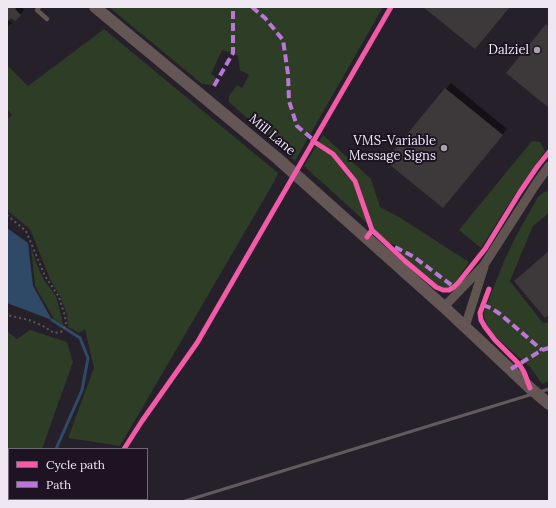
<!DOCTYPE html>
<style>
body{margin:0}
#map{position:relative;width:556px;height:508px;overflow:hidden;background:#26202a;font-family:Lora,serif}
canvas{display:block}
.frame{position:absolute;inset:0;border:8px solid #efe8f3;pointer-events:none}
.legend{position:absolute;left:8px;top:448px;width:140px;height:52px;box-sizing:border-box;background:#1d1323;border:1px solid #716876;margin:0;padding:5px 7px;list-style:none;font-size:12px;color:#efe8f3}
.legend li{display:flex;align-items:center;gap:8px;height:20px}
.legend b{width:20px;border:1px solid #716876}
</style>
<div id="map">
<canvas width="556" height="508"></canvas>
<div class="frame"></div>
<ul class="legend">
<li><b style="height:5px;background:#f35aa7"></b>Cycle path</li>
<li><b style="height:5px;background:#ba77d6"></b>Path</li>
</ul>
</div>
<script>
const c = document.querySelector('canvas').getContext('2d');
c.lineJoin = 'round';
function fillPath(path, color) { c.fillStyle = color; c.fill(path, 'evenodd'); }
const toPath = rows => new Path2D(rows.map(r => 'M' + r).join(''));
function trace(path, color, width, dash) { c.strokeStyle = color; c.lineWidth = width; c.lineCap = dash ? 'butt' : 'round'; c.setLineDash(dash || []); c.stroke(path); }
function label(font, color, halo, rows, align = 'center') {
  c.font = font + ' Lora,serif'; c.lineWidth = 4; c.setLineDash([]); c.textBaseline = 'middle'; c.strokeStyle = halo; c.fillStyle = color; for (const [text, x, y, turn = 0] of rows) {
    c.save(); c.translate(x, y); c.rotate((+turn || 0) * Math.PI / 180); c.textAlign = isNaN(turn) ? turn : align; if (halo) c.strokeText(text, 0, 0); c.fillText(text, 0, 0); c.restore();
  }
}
fillPath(toPath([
 [109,7,383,7,295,161,229,102,229,96,237,85,242,88,249,75,240,70,238,56,233,53,222,50,211,74,216,78,212,85,202,84],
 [104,29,278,173,274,182,120,446,68,438,94,368,85,329,79,333,68,327,67,314,60,296,50,279,30,229,9,212,7,205,7,117,9,118,12,115,7,109,7,65,28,86],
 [323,135,371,179,380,207,399,217,469,262,454,284,449,287,443,287,438,285,395,250,398,246,389,243,304,166],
 [532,141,540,142,545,151,517,191,481,248,459,230],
 [549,191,549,213,533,226,510,281,543,323,549,322,549,381,542,384,530,367,497,338,488,327,484,318,484,312,504,261,516,236,538,197,544,192],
 [31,247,37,265,44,280,56,296,60,311,63,325,54,319,35,286],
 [30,330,67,342,73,362,42,449,9,449,9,476,7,479,7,331,17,339],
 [9,485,9,499,93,499,92,501,7,501,7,488]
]), '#2d3d26');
fillPath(toPath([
 [7,228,28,243,33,286,52,320,7,303]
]), '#2f4a67');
fillPath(toPath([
 [7,7,21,7,24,10,15,20,11,16,8,19,12,23,7,27],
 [451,83,507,129,448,201,446,89]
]), '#0007');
trace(toPath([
 [52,320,80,338,88,358,82,390,56,449],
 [33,501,34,499]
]), '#2f4a67', 3);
fillPath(toPath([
 [7,7,18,7,15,9,21,15,15,21,11,18,7,22],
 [423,7,510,7,475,49],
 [546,24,549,27,549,108,506,73],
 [445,88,503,135,443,208,385,161],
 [549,251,549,315,545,318,514,281]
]), '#3d383a');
trace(toPath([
 [7,215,26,231,45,276,59,297,65,316,66,325,61,332,54,333,43,326,29,320,7,315]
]), '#5f5656', 2, [2, 3]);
trace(toPath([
 [39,7,37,10,47,19]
]), '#615552', 4.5);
trace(toPath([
 [444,307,484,265,536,184,549,166],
 [465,327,484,267]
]), '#615552', 9);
trace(toPath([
 [95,7,277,158,444,307,530,388]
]), '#635654', 12);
trace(toPath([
 [185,501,549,389]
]), '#625a5d', 3);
trace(toPath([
 [530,388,549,404]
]), '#635654', 12);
trace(toPath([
 [252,7,265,18,283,40,288,74,289,101,297,126,316,142],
 [214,86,233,53,233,7],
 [395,247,414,257,454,287],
 [483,305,491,308,500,314,542,350],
 [511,369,542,350,549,348],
 [95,501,96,499]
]), '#ba77d6', 4, [8, 4]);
trace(toPath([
 [313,141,333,154,355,181,372,230,367,237],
 [372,230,405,261,436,287,443,290,449,290,454,287,458,283,485,249,520,192,537,167,549,152],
 [489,289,480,313,481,320,485,327,495,340,519,364,524,372,530,388],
 [124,449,142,421,197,343,391,7]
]), '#f35aa7', 5);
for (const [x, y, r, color] of [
 [537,50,4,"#a9a2ad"],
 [444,148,4,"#a9a2ad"]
]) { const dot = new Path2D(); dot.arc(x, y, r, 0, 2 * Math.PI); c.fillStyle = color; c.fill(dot); trace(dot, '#1d1323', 1.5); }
label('13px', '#efe8f3', '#1d1323', [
 ["Dalziel",529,50],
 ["VMS-Variable",436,141],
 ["Message Signs",436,156]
], 'right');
label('13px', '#efe8f3', '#1d1323', [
 ["Mill Lane",272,135,40]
]);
</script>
